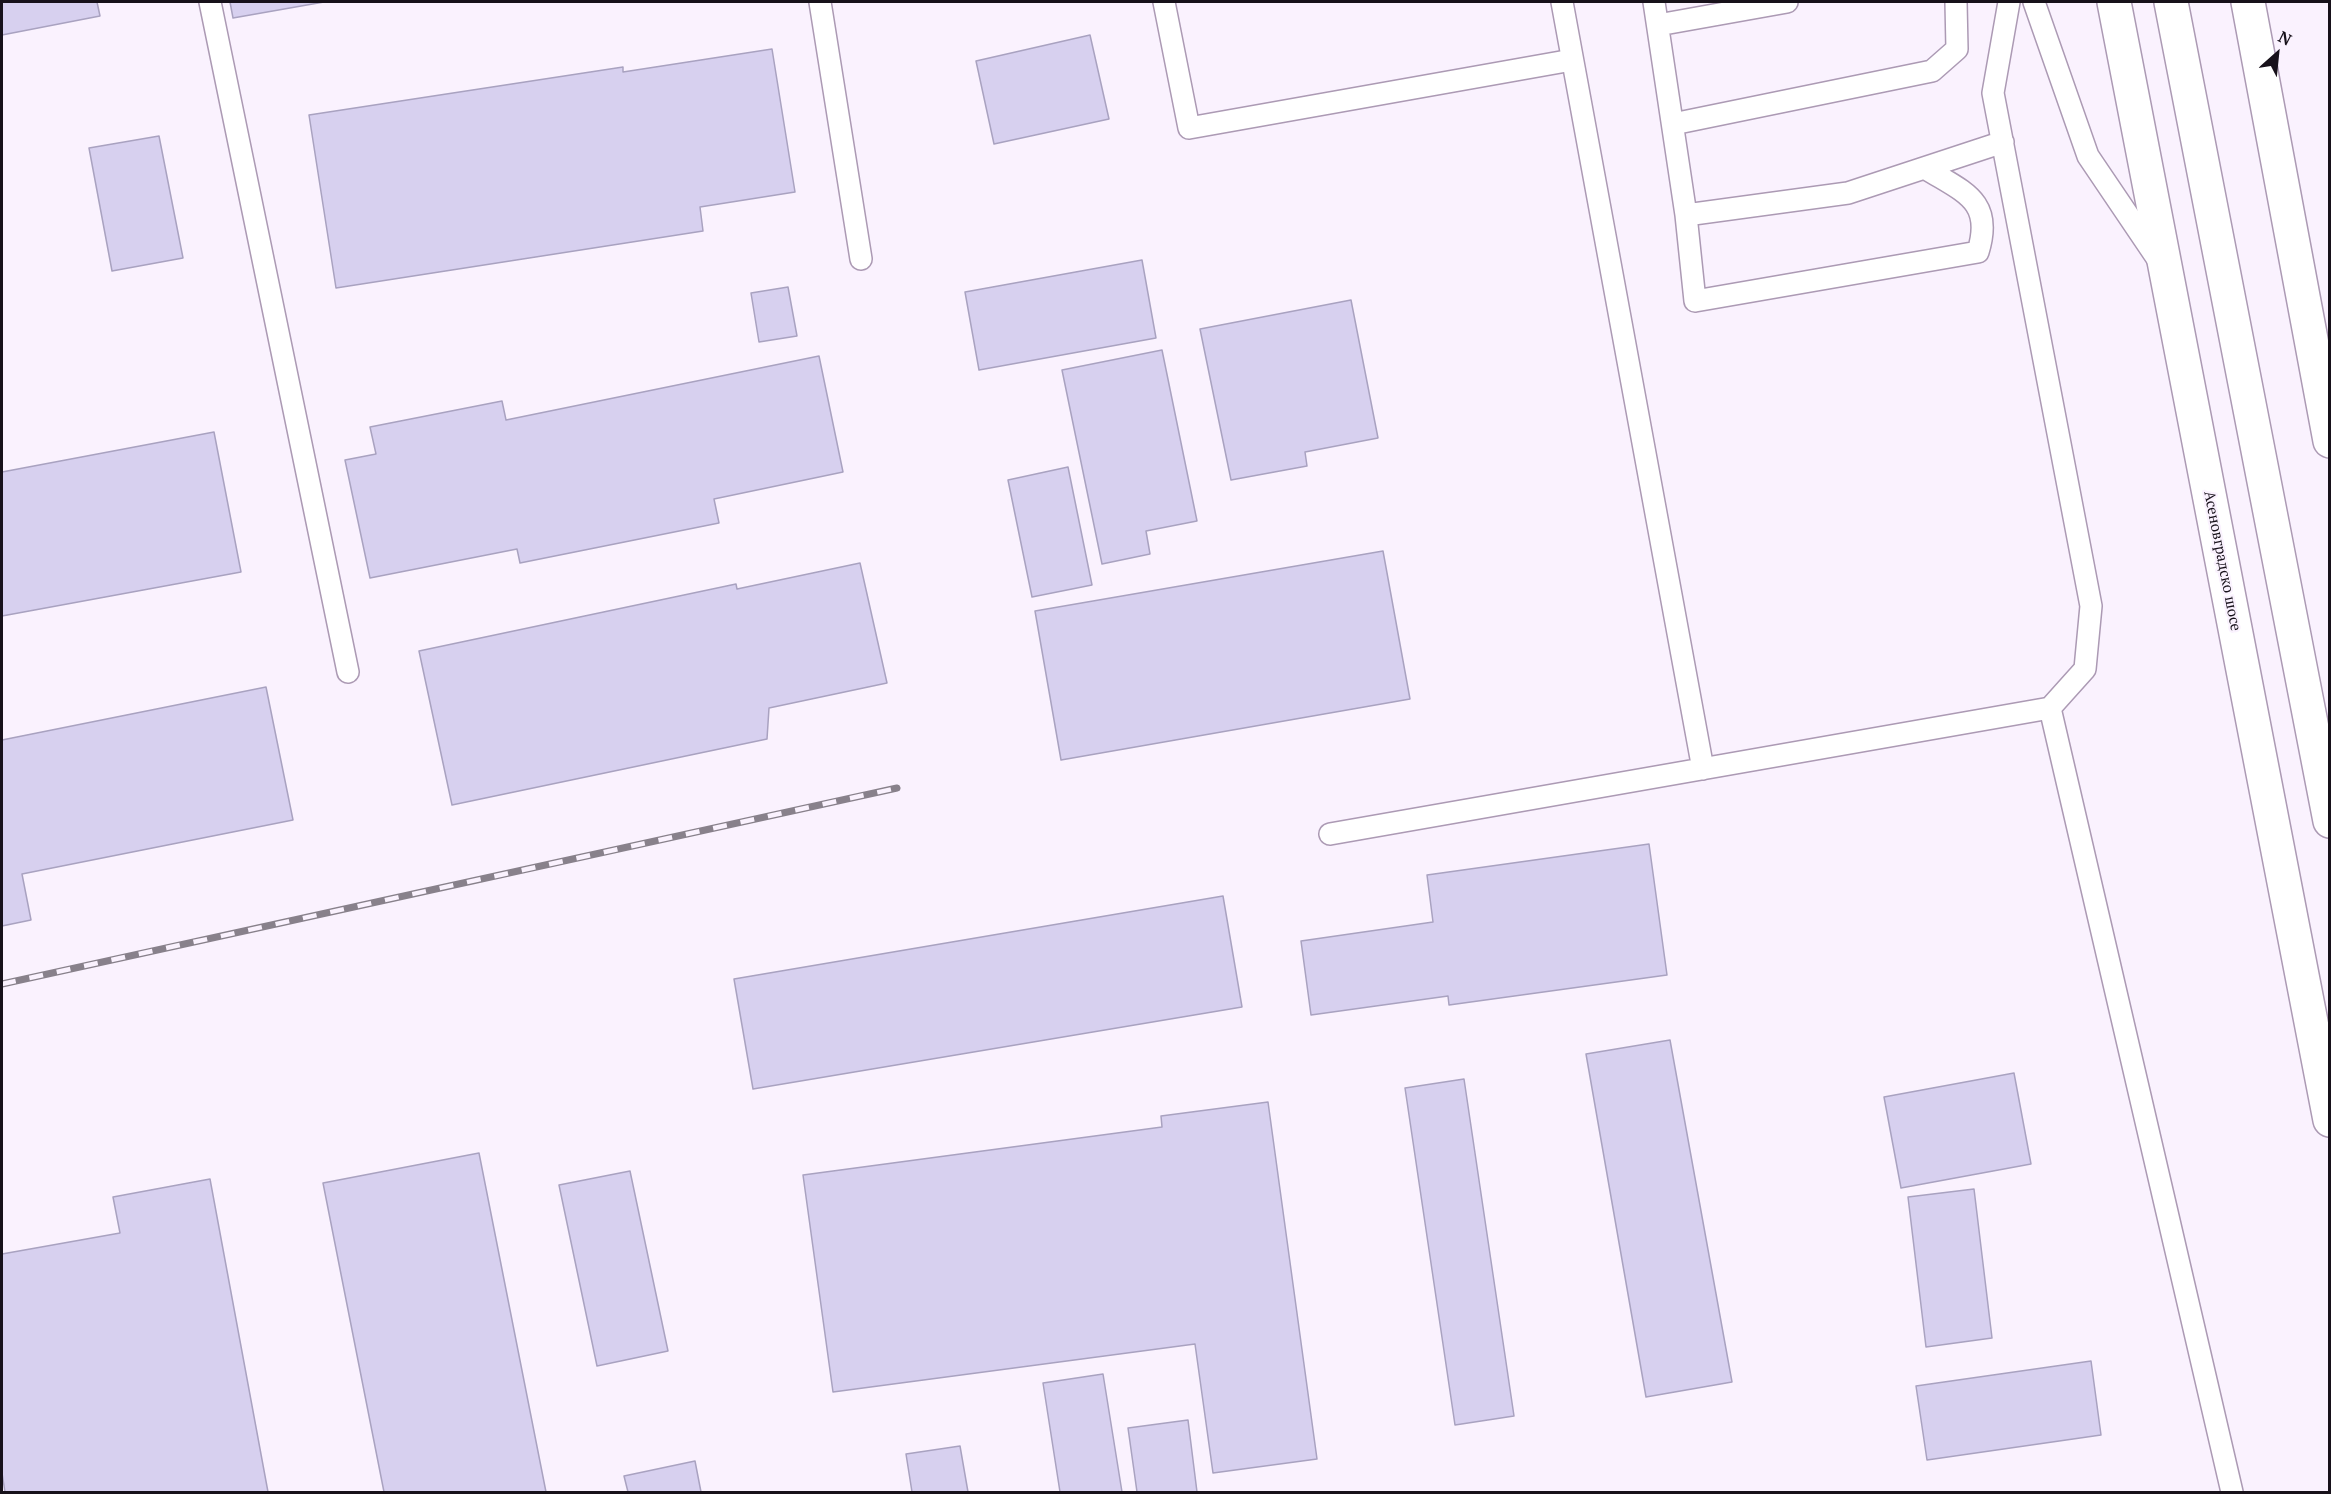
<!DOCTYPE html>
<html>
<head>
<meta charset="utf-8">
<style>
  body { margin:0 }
  #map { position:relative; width:2331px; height:1494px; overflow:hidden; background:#faf2fe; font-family:"PT Serif",serif }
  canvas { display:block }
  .frame { position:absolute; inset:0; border:3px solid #17111a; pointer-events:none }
  .north { position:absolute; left:2247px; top:24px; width:60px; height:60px; -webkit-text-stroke:4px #faf2fe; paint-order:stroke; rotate:27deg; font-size:16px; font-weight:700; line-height:24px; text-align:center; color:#17111a }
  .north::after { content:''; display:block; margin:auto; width:21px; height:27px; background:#17111a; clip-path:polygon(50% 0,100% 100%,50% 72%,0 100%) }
</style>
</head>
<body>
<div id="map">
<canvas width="2331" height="1494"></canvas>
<div class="frame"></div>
<div class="north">N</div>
</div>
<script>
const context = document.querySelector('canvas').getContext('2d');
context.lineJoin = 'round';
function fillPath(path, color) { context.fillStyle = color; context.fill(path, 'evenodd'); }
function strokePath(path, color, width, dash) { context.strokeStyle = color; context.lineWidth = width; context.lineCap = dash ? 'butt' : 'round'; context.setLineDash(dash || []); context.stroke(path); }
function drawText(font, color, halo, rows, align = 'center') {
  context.font = font + ' "PT Serif",serif'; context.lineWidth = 4.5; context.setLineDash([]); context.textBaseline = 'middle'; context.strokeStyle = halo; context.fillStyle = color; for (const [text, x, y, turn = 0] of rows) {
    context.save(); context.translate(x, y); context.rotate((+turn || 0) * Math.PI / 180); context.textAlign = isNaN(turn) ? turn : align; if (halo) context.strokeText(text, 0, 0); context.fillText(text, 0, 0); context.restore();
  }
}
const building = new Path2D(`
  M2,2H97L100,16L2,35Z
  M230,2H324L233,18Z
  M1090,35L1109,119L994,144L976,61Z
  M772,49L795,192L700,207L703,231L336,288L309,115L623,67V72Z
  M159,136L183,258L112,271L89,148Z
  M1142,260L1156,338L979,370L965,292Z
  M788,287L797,336L759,342L751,293Z
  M1351,300L1378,438L1305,452L1307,466L1231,480L1200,329Z
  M1162,350L1197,521L1146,531L1150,554L1102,564L1062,370Z
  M819,356L843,472L714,499L719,523L520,563L517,549L370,578L345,460L376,454L370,427L502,401L506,420Z
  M214,432L241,572L2,616V472Z
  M1068,467L1092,585L1032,597L1008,480Z
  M1383,551L1410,699L1061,760L1035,611Z
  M860,563L887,683L769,708L767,739L452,805L419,651L736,584L737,589Z
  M266,687L293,820L22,874L31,920L2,926V740Z
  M1649,844L1667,975L1449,1005L1448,996L1311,1015L1301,941L1433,922L1427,875Z
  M1223,896L1242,1007L753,1089L734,979Z
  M1670,1040L1732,1382L1646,1397L1586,1054Z
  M2014,1073L2031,1164L1901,1188L1884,1097Z
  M1464,1079L1514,1416L1455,1425L1405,1088Z
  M1268,1102L1317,1459L1213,1473L1195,1344L833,1392L803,1175L1162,1127L1161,1116Z
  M479,1153L546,1492H384L323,1183Z
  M630,1171L668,1351L597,1366L559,1185Z
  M210,1179L268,1492H5L2,1473V1254L120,1233L113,1197Z
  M1974,1189L1992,1338L1926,1347L1908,1197Z
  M2091,1361L2101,1435L1927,1460L1916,1386Z
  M1103,1374L1122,1492H1060L1043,1383Z
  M1188,1420L1197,1492H1137L1128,1428Z
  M960,1446L968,1492H912L906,1454Z
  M695,1461L701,1492H628L624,1476Z`);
fillPath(building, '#d7d0ef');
strokePath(building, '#a9a2c0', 1.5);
const lane = new Path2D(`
  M210,2L348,672
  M820,2L861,259
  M1164,2L1189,128L1572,60
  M1562,2L1703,769
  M1654,2L1686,215L1695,301L1978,252C1994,200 1963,192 1925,168
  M2034,2L2088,156L2159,261
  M1658,25L1787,2
  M1673,124L1932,71L1957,49L1956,2
  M1686,215L1848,193L2003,142
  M2050,708L2232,1492
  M1330,834L2050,708L2085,669L2091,606L1993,93L2009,2`);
const secondary = new Path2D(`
  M2248,2L2330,441`);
const highway = new Path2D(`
  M2114,2L2330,1120
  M2171,2L2330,821`);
strokePath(lane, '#ac9ab4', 24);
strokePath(secondary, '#ac9ab4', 36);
strokePath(highway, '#ac9ab4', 36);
strokePath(lane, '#fff', 21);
strokePath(secondary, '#fff', 33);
strokePath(highway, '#fff', 33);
const rail = new Path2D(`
  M2,984L897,788`);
strokePath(rail, '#88818b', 7);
strokePath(rail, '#faf2fe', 4.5, [14]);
drawText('15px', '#17111a', '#faf2fe', [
  ["Асеновградско шосе",2222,561,79]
]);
</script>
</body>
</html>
